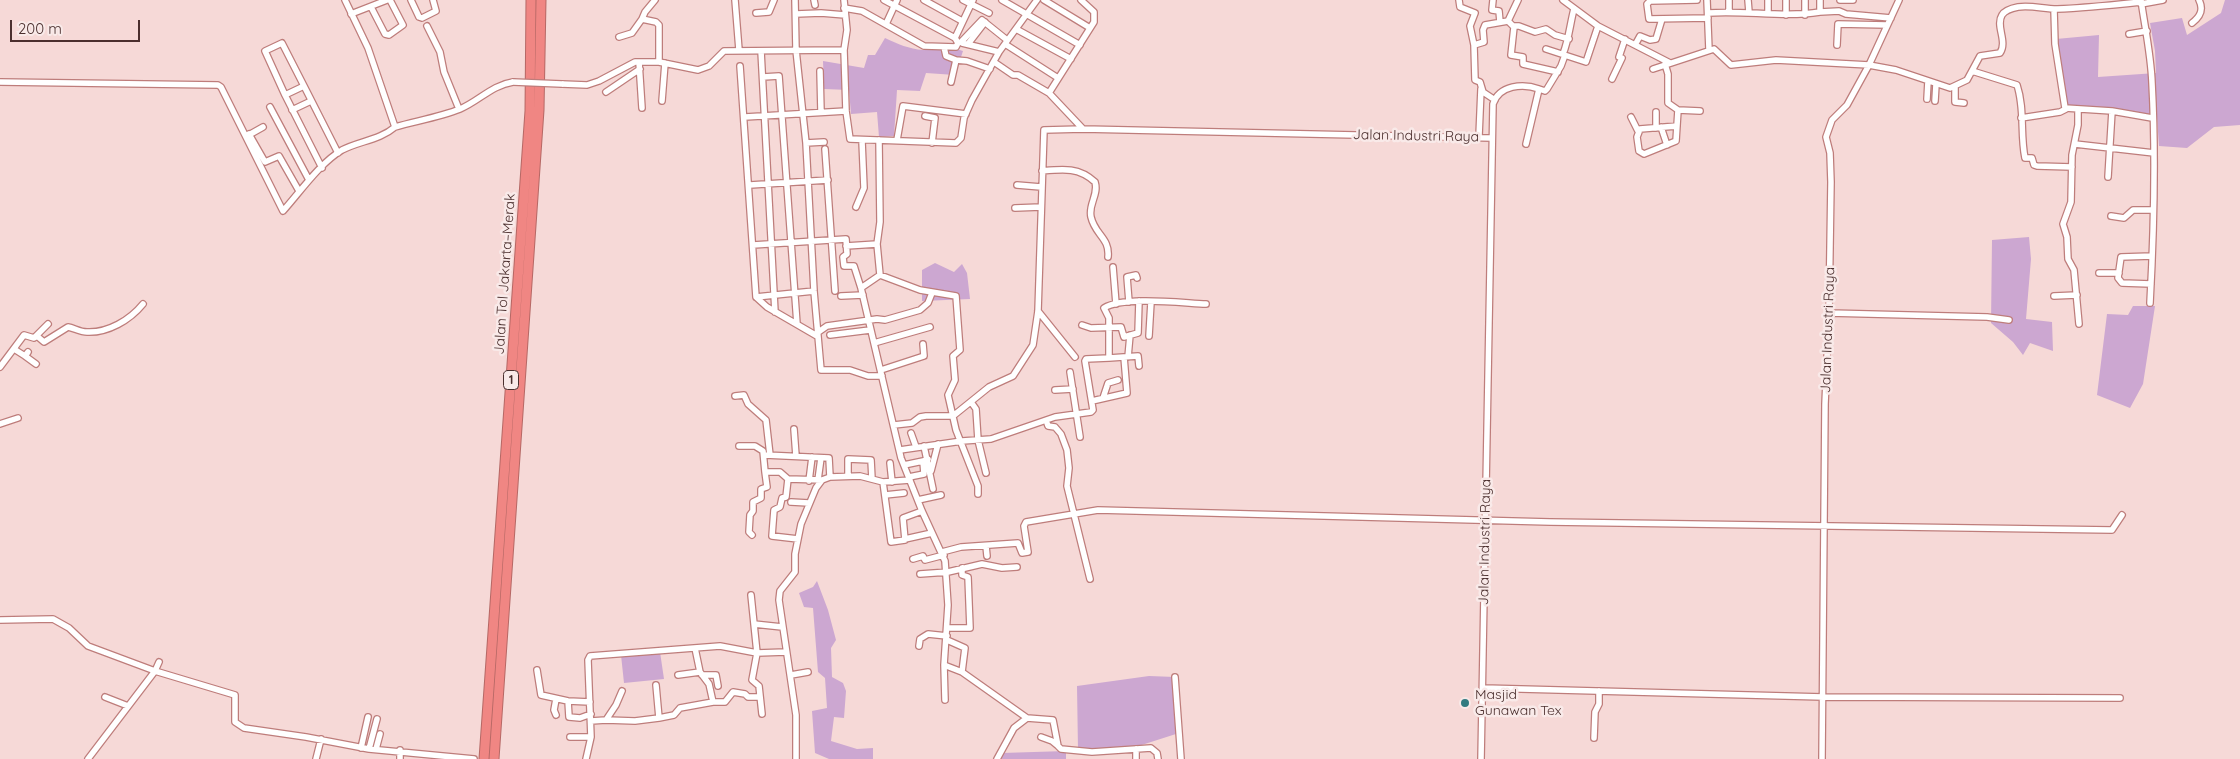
<!DOCTYPE html>
<html>
<head>
<meta charset="utf-8">
<style>
  body { margin:0 }
  #map { position:relative; width:2240px; height:759px; overflow:hidden; background:#f6d9d7; font-family:Quicksand,sans-serif }
  canvas { display:block }
  .scale { position:absolute; left:10px; top:20px; width:130px; height:22px; box-sizing:border-box; border:2px solid #4b2f2e; border-top:0; padding-left:6px; font-size:15px; line-height:18px; white-space:nowrap; color:#4b2f2e; -webkit-text-stroke:4px #f9eae9; paint-order:stroke }
</style>
</head>
<body>
<div id="map">
<canvas width="2240" height="759"></canvas>
<div class="scale">200 m</div>
</div>
<script>
const context = document.querySelector('canvas').getContext('2d');
context.lineJoin = 'round';
function fillPath(path, color) { context.fillStyle = color; context.fill(path, 'evenodd'); }
function strokePath(path, color, width, dash) { context.strokeStyle = color; context.lineWidth = width; context.lineCap = dash ? 'butt' : 'round'; context.setLineDash(dash || []); context.stroke(path); }
function drawText(font, color, halo, rows, align = 'center') {
  context.font = font + ' Quicksand,sans-serif'; context.lineWidth = 5; context.setLineDash([]); context.textBaseline = 'middle'; context.strokeStyle = halo; context.fillStyle = color; for (const [text, x, y, turn = 0] of rows) {
    context.save(); context.translate(x, y); context.rotate((+turn || 0) * Math.PI / 180); context.textAlign = isNaN(turn) ? turn : align; if (halo) context.strokeText(text, 0, 0); context.fillText(text, 0, 0); context.restore();
  }
}
fillPath(new Path2D(`
  M2225,0H2240V125L2214,127L2187,148L2159,146L2157,117L2108,109L2066,108L2056,39L2099,35L2098,77L2156,73L2155,51L2150,23L2182,18L2187,35L2221,13Z
  M885,38C898,44 909,49 923,50C937,50 949,46 963,51L955,75L926,73L920,91L897,90L894,136L879,137L877,112L851,114L849,90L824,89L823,61L864,68L868,55H875Z
  M2029,237L2031,259L2026,319L2052,322L2053,351L2030,343L2023,355L2013,342L1991,323L1992,240Z
  M935,263L954,272L962,264L967,273L970,299L922,301V270Z
  M2133,306H2155L2143,384L2130,408L2097,395L2107,314L2128,315Z
  M817,581L828,610L836,640L831,648L832,677L843,683L846,691L844,718L834,717L831,741L857,749L873,748V759H829L815,753L812,711L827,708L825,678L818,672L813,608L804,607L799,593L813,587Z
  M660,652L664,679L624,683L621,655Z
  M1149,676L1175,677L1179,733L1123,751L1078,750L1077,686Z
  M1066,751V759H1000L1002,753Z`), '#cca7d1');
const minor = new Path2D(`
  M345,0L368,48L395,127
  M411,0L419,17L422,18L436,11L433,0
  M735,0L739,50
  M795,0L796,50L806,143L814,291L821,370H850L868,376H882
  M814,0L815,5
  M844,0L847,30L844,50
  M884,0L955,38L973,0
  M924,0L962,21
  M963,0L989,13
  M1002,0L1080,45
  M1044,0L1090,28
  M1459,0L1460,7L1475,13L1470,26L1474,45L1475,80L1480,82L1483,92L1495,100
  M1493,0L1492,10L1499,11L1500,22
  M1563,0L1598,26L1670,63
  M1697,0L1650,1L1647,4L1649,19L1708,18
  M1707,0L1709,50
  M1729,0V12
  M1748,0L1749,12
  M1768,0V14
  M1786,0V15
  M1805,0V15
  M1840,0H1853
  M2141,0C2145,28 2151,55 2152,83C2156,156 2154,230 2150,303
  M2141,4L2163,0
  M371,7L385,34L389,35L403,25L390,0
  M844,8L862,11L924,46L956,47L958,43L955,38
  M2054,9L2055,44L2065,108L2112,111L2152,118
  M1820,12L1839,11L1846,14L1891,18
  M756,13L769,12L774,0
  M1708,13C1745,10 1782,18 1820,12V0
  M351,14L387,0
  M796,14L821,13L845,15
  M642,19L645,12L655,0
  M1508,21L1518,0
  M2192,23C2200,17 2204,10 2199,0
  M886,24L897,0
  M427,26L440,52L444,72L459,109
  M1514,27L1511,55L1523,57V64L1558,72
  M1016,29L1071,59
  M2129,34L2147,31
  M619,37L632,33L642,19L656,22L659,25V62
  M968,44L985,22
  M1005,44L1058,78
  M1474,45L1484,42L1483,30L1485,25L1508,21L1513,26H1519L1535,32L1546,29L1555,35L1569,39
  M1635,45L1640,36L1650,40L1656,39L1662,19
  M1837,45L1838,24L1887,25
  M944,47L946,56L956,60
  M1546,49L1586,62L1598,26
  M761,51L775,312
  M999,52L962,43V41L982,20L1007,40
  M1563,54C1569,39 1570,24 1574,9
  M639,62L642,108
  M994,62L1013,75H1018L1049,93L1083,129
  M1665,64L1668,74V103L1678,110L1700,111
  M740,66L756,297L767,307L817,336
  M1653,69L1714,49L1731,65L1776,60L1869,65L1896,70L1950,88L1967,80L1980,56L2000,53C2008,41 1995,26 2002,15C2005,10 2013,8 2018,7C2031,5 2044,9 2057,9C2085,8 2113,5 2141,2
  M820,71L821,112
  M1972,71L2017,85C2025,109 2020,134 2025,158H2032L2034,165L2037,166L2072,167
  M763,77L779,76L797,324
  M1612,79L1622,58L1619,57L1625,39
  M0,82L218,85L221,87L283,211C300,192 320,163 342,150C359,141 380,140 395,127C416,121 440,117 460,109C479,101 492,85 513,82
  M951,82L956,60L967,61L990,69
  M562,84L587,85L599,81L635,62H659L698,70L709,66L724,51L844,50L846,111L850,139L956,143L961,138L964,118L972,100L999,52L1037,0
  M304,86L282,43L265,51L285,95L304,86L338,153
  M1955,86V102L1964,103
  M1539,89L1545,91L1547,89L1561,66L1565,55
  M606,92L640,69
  M1049,93L1094,22V12L1081,0
  M285,95L322,168
  M1927,99L1928,81
  M662,101L665,63
  M1935,101L1936,84
  M270,107L309,180
  M2078,109V125L2072,155L2071,202L2063,224L2067,237L2068,259L2074,270L2079,324
  M292,110L311,101
  M925,116L935,118L932,143
  M745,117L846,111
  M1631,117L1638,131
  M2021,118L2060,112L2066,109
  M1677,126L1640,129L1637,137L1639,151L1644,154L1676,141L1678,110
  M1661,127L1667,145
  M1656,128V112
  M249,134L265,162L279,156L299,191
  M247,136L263,127
  M1479,136L1481,89
  M879,140L880,222L877,244L880,275L861,288L901,458L922,511L945,561L948,605L944,665L962,672L1027,718L1053,720L1058,746L1061,749L1092,752L1151,748L1157,753L1158,759
  M897,140L903,106L966,114
  M806,143L824,142
  M2075,144L2154,153
  M825,149L835,291
  M1042,171C1063,169 1079,167 1095,182C1099,195 1088,204 1091,217C1095,235 1110,238 1108,257
  M2108,177L2112,111
  M750,185L828,180
  M1017,185L1041,187
  M856,207L864,188L862,141
  M1015,208L1041,207
  M2111,216L2124,218L2133,210H2152
  M753,245L846,239L847,254L843,257L844,266H854L861,288
  M846,246L877,244
  M1113,267L1116,304
  M2099,273H2119
  M880,275L920,290L956,296L960,350L953,356L955,380L948,395L956,430L978,486V494
  M2151,284L2122,283L2118,278L2121,257L2152,256
  M841,296L863,295
  M2054,296L2077,295
  M756,297L814,291
  M1129,302L1127,277L1136,275L1137,278
  M1038,311L1075,357
  M1829,313L1987,317L2009,320
  M1082,325L1091,328L1121,327L1124,337L1138,333L1139,301
  M817,333L827,326L877,319L885,320L920,310L928,303L932,293
  M830,335L870,330
  M37,336L44,342L68,327C74,328 80,332 87,332C108,333 130,320 143,304
  M1149,336L1151,302
  M874,343L930,327
  M14,349L25,356L28,352
  M25,356L36,364
  M1128,357L1130,335
  M1109,358L1138,356L1139,366
  M0,367L24,335L34,338L48,324
  M881,370L924,356L923,344
  M1070,372L1080,437
  M1055,390L1073,389
  M735,396L744,395L748,404L766,420L770,455
  M1103,398L1108,383L1118,380
  M1092,401L1127,393L1124,357
  M971,402L976,409L978,440L986,473
  M953,416L989,387L1013,376L1033,345L1038,311L1044,130L1083,129L1492,138
  M1046,420L1048,426L1055,427L1061,434L1067,450L1069,468L1067,486L1090,579
  M0,424L18,418
  M894,425L912,423L920,417L926,416H953
  M794,429L796,456
  M911,433L916,447
  M739,446H755L763,451L765,472H780L788,479L822,480
  M924,446L933,489
  M900,450L962,441L991,439L1055,417L1091,412L1093,410L1085,361L1086,359L1109,358V318L1104,308C1124,296 1181,303 1206,304
  M765,455L829,458L830,477
  M890,463L892,482
  M904,465L923,461
  M931,471L938,444
  M848,476V459L871,460L872,479
  M909,477L924,474L923,461L928,459
  M788,479L786,497L782,498L780,507L774,510L772,536L798,539
  M818,480L821,458
  M809,481L812,457
  M883,482L891,542L905,540L903,518L922,511
  M885,495L904,493
  M918,500L941,495
  M791,502L809,503
  M752,535L749,532L750,515L753,511V502L761,498V489L767,487L765,472
  M905,539L932,533
  M986,546L987,556
  M942,552L961,547L1018,543L1022,553L1028,552L1024,526L1026,522L1098,510L1550,522L2112,530L2122,515
  M913,559L923,556L925,560L944,555
  M920,574L948,572L982,564L1002,568L1017,567
  M751,595L757,653L752,680L759,686L762,714
  M0,620L53,619L69,628L88,646L155,671L159,662
  M754,624L782,627
  M947,628H970L968,577L962,575V568
  M947,640L965,648L962,672
  M919,646L920,639L928,634L947,636
  M944,665L945,700
  M537,670L541,695L568,701L590,702
  M678,675L700,672
  M702,675H716L718,686
  M791,675L808,672
  M1175,677L1181,759
  M1483,688L1823,697L2120,698
  M105,697L128,706
  M568,701L569,717L580,718L591,714
  M713,702H725L733,692L745,694L748,697H760
  M556,715L554,710L556,699
  M659,718L674,715L680,708L713,702L709,684L700,672L695,648
  M606,720L635,721L659,718L656,685
  M591,721L606,720L616,705L622,691
  M570,737H591
  M1041,737L1052,741L1058,746
  M1594,738L1595,712L1599,704V691
  M361,748L368,717
  M369,749L377,719
  M376,749L380,734
  M1136,749V759
  M88,759L155,671L235,695V722L244,728L306,737L369,749L474,759
  M316,759L321,739
  M400,759V750
  M586,759L591,737L588,660L590,656L720,646L757,653L786,652
  M796,759V715L779,600L780,591L795,572V554L801,524L816,488L822,480L830,477L860,476L883,482L910,480
  M997,759L1014,728L1027,718
  M1481,759L1493,104C1499,85 1523,83 1539,89L1526,144
  M1822,759L1825,404L1829,313L1831,182L1830,153L1826,137L1832,120L1847,105L1869,65L1899,0`);
const highway = new Path2D(`
  M484,759L530,111L531,0
  M494,759L539,110L541,0`);
strokePath(minor, '#be7d7b', 8);
strokePath(highway, '#b66865', 11);
strokePath(minor, '#fff', 5.5);
strokePath(highway, '#f08683', 9);
const minorBridge = new Path2D(`
  M513,82L562,84`);
strokePath(minorBridge, '#be7d7b', 8, []);
strokePath(minorBridge, '#fff', 5.5);
for (const [x, y, r, color] of [
  [1465,703,5,"#327b80"]
]) { const dot = new Path2D(); dot.arc(x, y, r, 0, 2 * Math.PI); context.fillStyle = color; context.fill(dot); strokePath(dot, '#f9eae9', 2); }
for (const [x, y, w] of [
  [511,380,15]
]) { const box = new Path2D(); box.roundRect(x - w / 2, y - 9.5, w, 19, 4); context.fillStyle = '#f9eae9'; context.fill(box); strokePath(box, '#4b2f2e', 1); }
drawText('bold 12px', '#4b2f2e', null, [
  ["1",511,380]
]);
drawText('14px', '#4b2f2e', '#f9eae9', [
  ["Jalan Industri Raya",1416,136,1],
  ["Jalan Tol Jakarta–Merak",505,274,-86],
  ["Jalan Industri Raya",1828,330,-88],
  ["Jalan Industri Raya",1485,542,-89]
]);
drawText('14px', '#4b2f2e', '#f9eae9', [
  ["Masjid",1475,695],
  ["Gunawan Tex",1475,711]
], 'left');
</script>
</body>
</html>
